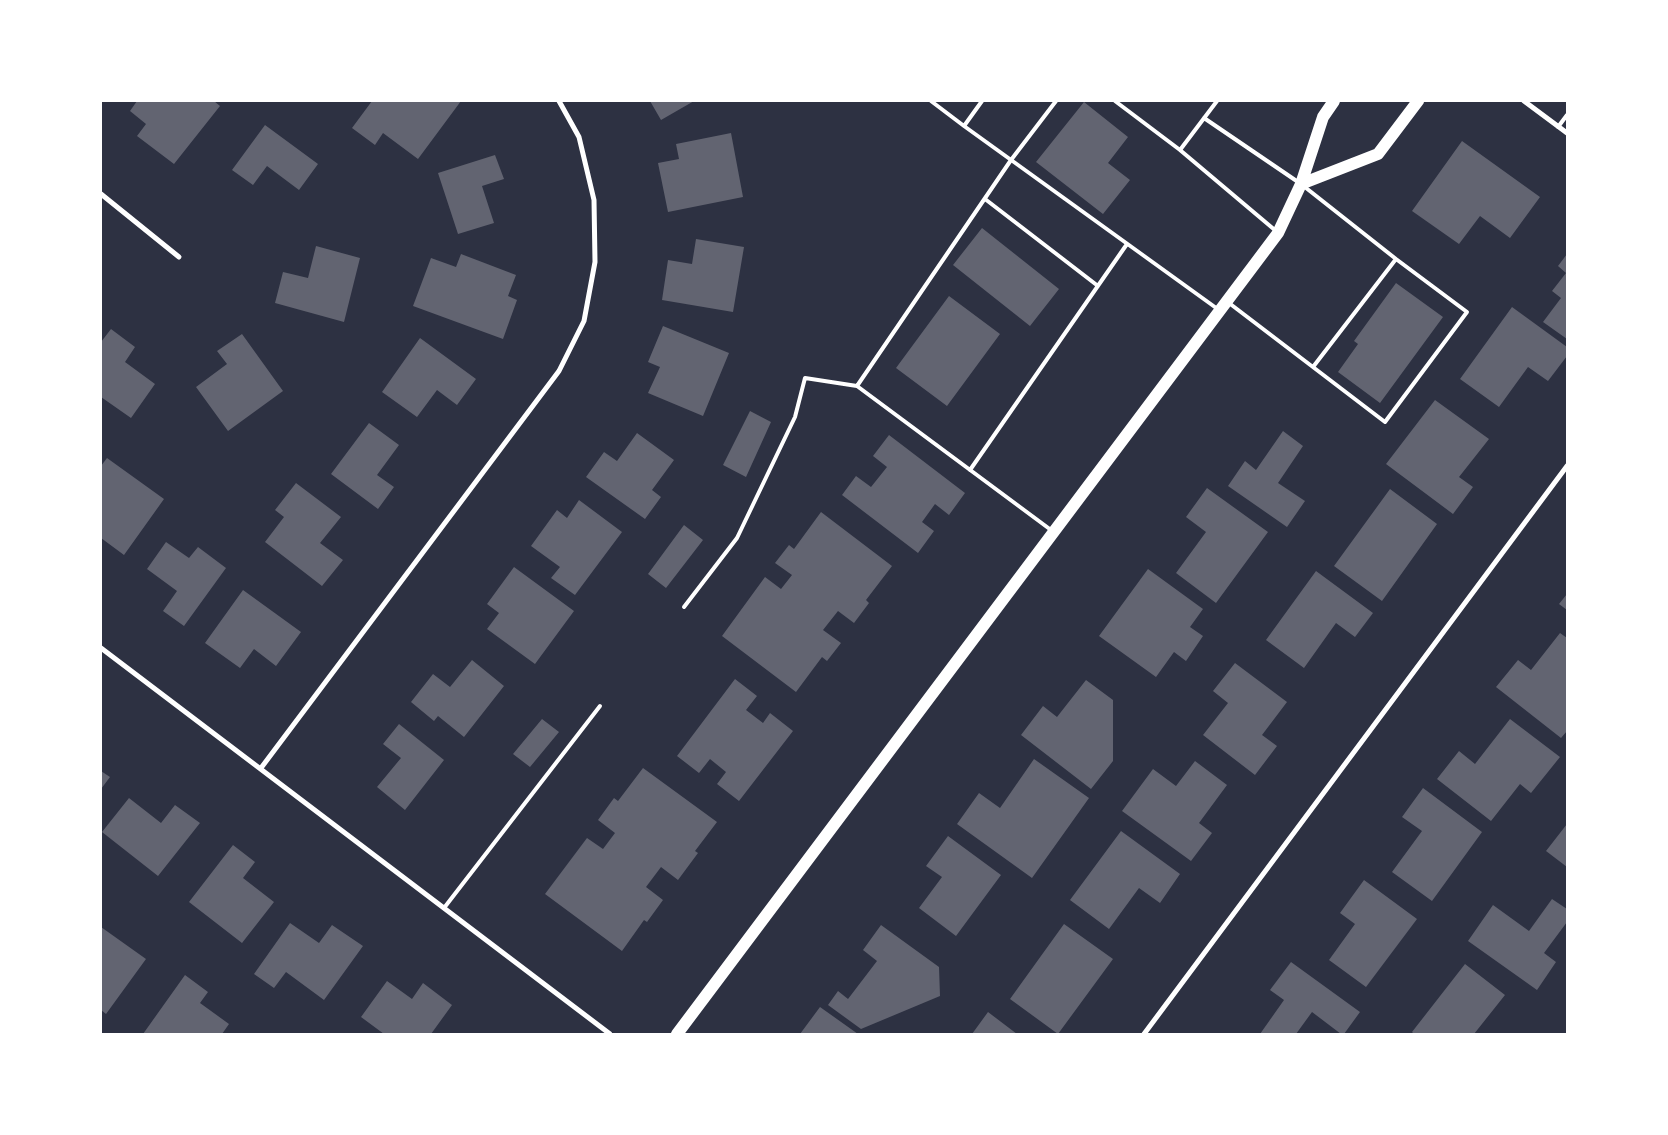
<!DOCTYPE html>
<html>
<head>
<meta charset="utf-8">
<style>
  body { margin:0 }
  #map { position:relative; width:1668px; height:1135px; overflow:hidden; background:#2d3142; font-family:"Exo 2",sans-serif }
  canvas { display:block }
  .frame { position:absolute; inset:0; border:102px solid #fff; pointer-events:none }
</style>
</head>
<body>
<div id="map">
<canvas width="1668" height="1135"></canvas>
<div class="frame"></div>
</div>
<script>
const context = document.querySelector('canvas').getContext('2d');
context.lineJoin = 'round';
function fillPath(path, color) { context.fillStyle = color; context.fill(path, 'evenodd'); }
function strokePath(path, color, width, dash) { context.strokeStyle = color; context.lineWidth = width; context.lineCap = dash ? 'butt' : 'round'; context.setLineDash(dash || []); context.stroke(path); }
fillPath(new Path2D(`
  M137,101H214L220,106L174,164L137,136L146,124L130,111Z
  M372,101H461L418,159L383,133L375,145L352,128Z
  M650,101H694L661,120Z
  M1084,102L1128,137L1108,163L1130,180L1103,214L1036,162Z
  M265,125L318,164L299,190L267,166L253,185L232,170Z
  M731,133L743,197L668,212L658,163L679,159L676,144Z
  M1462,141L1540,197L1510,238L1480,216L1459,244L1412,211Z
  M495,155L504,179L482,186L494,223L458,234L438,173Z
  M982,228L1059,289L1030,326L953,265Z
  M696,239L744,247L733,312L662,300L668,260L692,264Z
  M316,246L360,258L344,322L275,303L283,272L308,278Z
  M461,254L516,275L508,296L517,300L503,339L413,306L431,258L456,267Z
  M1567,254V339L1543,322L1561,298L1552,291L1566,273L1558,266Z
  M1396,283L1443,317L1380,403L1338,372L1358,344L1354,341Z
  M949,296L1000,334L947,406L896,368Z
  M1512,307L1567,347V356L1548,381L1528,367L1499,407L1460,379Z
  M663,326L729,353L703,416L648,393L660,367L648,362Z
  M111,329L135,347L125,362L155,384L131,418L101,397V342Z
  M242,334L283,391L228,431L196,387L227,364L217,351Z
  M420,338L476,379L457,405L437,390L417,417L382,392Z
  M1435,400L1489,439L1459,477L1473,487L1453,514L1386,464Z
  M750,411L771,422L746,477L723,465Z
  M369,423L399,445L377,475L394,487L378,509L331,474Z
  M1283,431L1303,446L1278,483L1305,501L1287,527L1228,486L1245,461L1256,470Z
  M637,433L674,460L652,490L661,497L645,519L586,477L604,452L617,461Z
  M889,435L965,493L949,515L935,504L922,522L934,531L918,553L842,495L856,476L871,487L887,467L873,456Z
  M107,458L164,499L124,555L101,538V466Z
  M296,483L341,517L320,543L343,560L322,586L265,542L284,517L275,510Z
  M1207,488L1268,532L1216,603L1176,573L1206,532L1186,517Z
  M1390,489L1437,524L1382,601L1334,566Z
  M579,500L622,532L575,595L551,578L560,567L531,546L557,510L567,518Z
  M821,512L892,566L866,600L869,603L854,623L838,611L823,630L841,643L827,661L822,657L796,692L722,636L765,577L781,589L792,575L775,563L789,545L794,549Z
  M684,525L703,540L666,588L648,574Z
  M166,542L189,558L198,547L226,568L184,626L163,611L177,591L147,569Z
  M514,567L574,611L535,664L487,629L499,613L487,604Z
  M1148,569L1203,609L1190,627L1203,636L1186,661L1174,652L1156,677L1099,636Z
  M1316,571L1373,613L1355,637L1336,623L1304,668L1266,640Z
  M243,590L301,632L276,666L254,649L240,668L205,643Z
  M1567,594V610L1559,604Z
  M1560,633L1567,638V731L1561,738L1496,687L1518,660L1531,670Z
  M472,660L504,686L464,737L438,716L434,721L411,702L433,674L450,687Z
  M1235,663L1287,702L1262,735L1277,746L1255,775L1203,735L1228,703L1213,691Z
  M735,679L757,696L746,710L763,723L770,713L793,731L739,801L717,784L726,772L710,759L699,773L677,756Z
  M1086,680L1113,700V761L1091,789L1021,735L1043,706L1057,717Z
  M542,719L559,732L530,767L513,754Z
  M1510,719L1560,757L1531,793L1520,784L1491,821L1437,779L1459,751L1475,764Z
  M399,724L444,760L405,810L377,787L401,758L383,744Z
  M1034,759L1089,798L1032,878L957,824L979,793L1000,808Z
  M1195,761L1227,785L1199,823L1212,833L1191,861L1122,811L1153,769L1176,786Z
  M643,768L717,822L695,851L698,853L678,880L661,867L646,887L663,900L647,922L644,920L622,951L545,894L587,838L603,849L615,833L598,820L614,798L618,801Z
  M101,771L110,777L101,789Z
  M1423,788L1482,832L1432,901L1392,872L1422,831L1402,817Z
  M129,798L161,823L175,805L200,823L158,876L102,832Z
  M1567,824V867L1546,851Z
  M1121,831L1180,874L1160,903L1139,888L1109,929L1070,900Z
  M948,836L1001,875L956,936L919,908L942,877L926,866Z
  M233,845L255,862L243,878L274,902L242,943L189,902Z
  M1364,880L1417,919L1366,987L1329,960L1355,924L1340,913Z
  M1552,899L1567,909V922L1544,953L1556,962L1537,990L1468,941L1493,905L1529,931Z
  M290,923L319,943L332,925L363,946L324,1000L286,972L274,988L254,974Z
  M1064,924L1113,959L1058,1034L1010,999Z
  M881,925L939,967L940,996L861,1029L828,1005L838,991L848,999L877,961L863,950Z
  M101,927L146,959L106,1014L101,1010Z
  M1291,962L1360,1012L1344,1034H1341L1312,1012L1296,1034H1260L1284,1000L1270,990Z
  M1465,964L1505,995L1474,1034H1414L1412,1032Z
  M185,975L208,992L200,1003L229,1024L222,1034H143Z
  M387,981L412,999L423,983L452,1005L431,1034H384L361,1017Z
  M820,1007L858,1034H800Z
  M988,1012L1017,1034H972Z`), '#626471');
strokePath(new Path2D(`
  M931,101L964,126
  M982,101L964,126L1219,310
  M1115,101L1180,150L1276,231
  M1204,118L1301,184L1396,259L1467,312L1385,422L1229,303
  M1558,127L1567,115
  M1180,150L1217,101
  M985,199L1098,286
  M1313,367L1396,259
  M970,470L1127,244
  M1051,530L857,386L1011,160L1056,101
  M684,607L737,538L795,417L805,378L857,386
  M444,908L600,706`), '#fff', 4);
strokePath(new Path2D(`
  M1524,101L1567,133
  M101,194L179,257
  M101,648L610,1034
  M261,768L559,371L584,321L595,262L594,200L579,137L559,101
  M1144,1034L1567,466`), '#fff', 5);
strokePath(new Path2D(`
  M1301,184L1378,154L1418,101
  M677,1034L1278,233L1301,184L1323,117L1334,101`), '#fff', 12);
</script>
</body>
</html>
